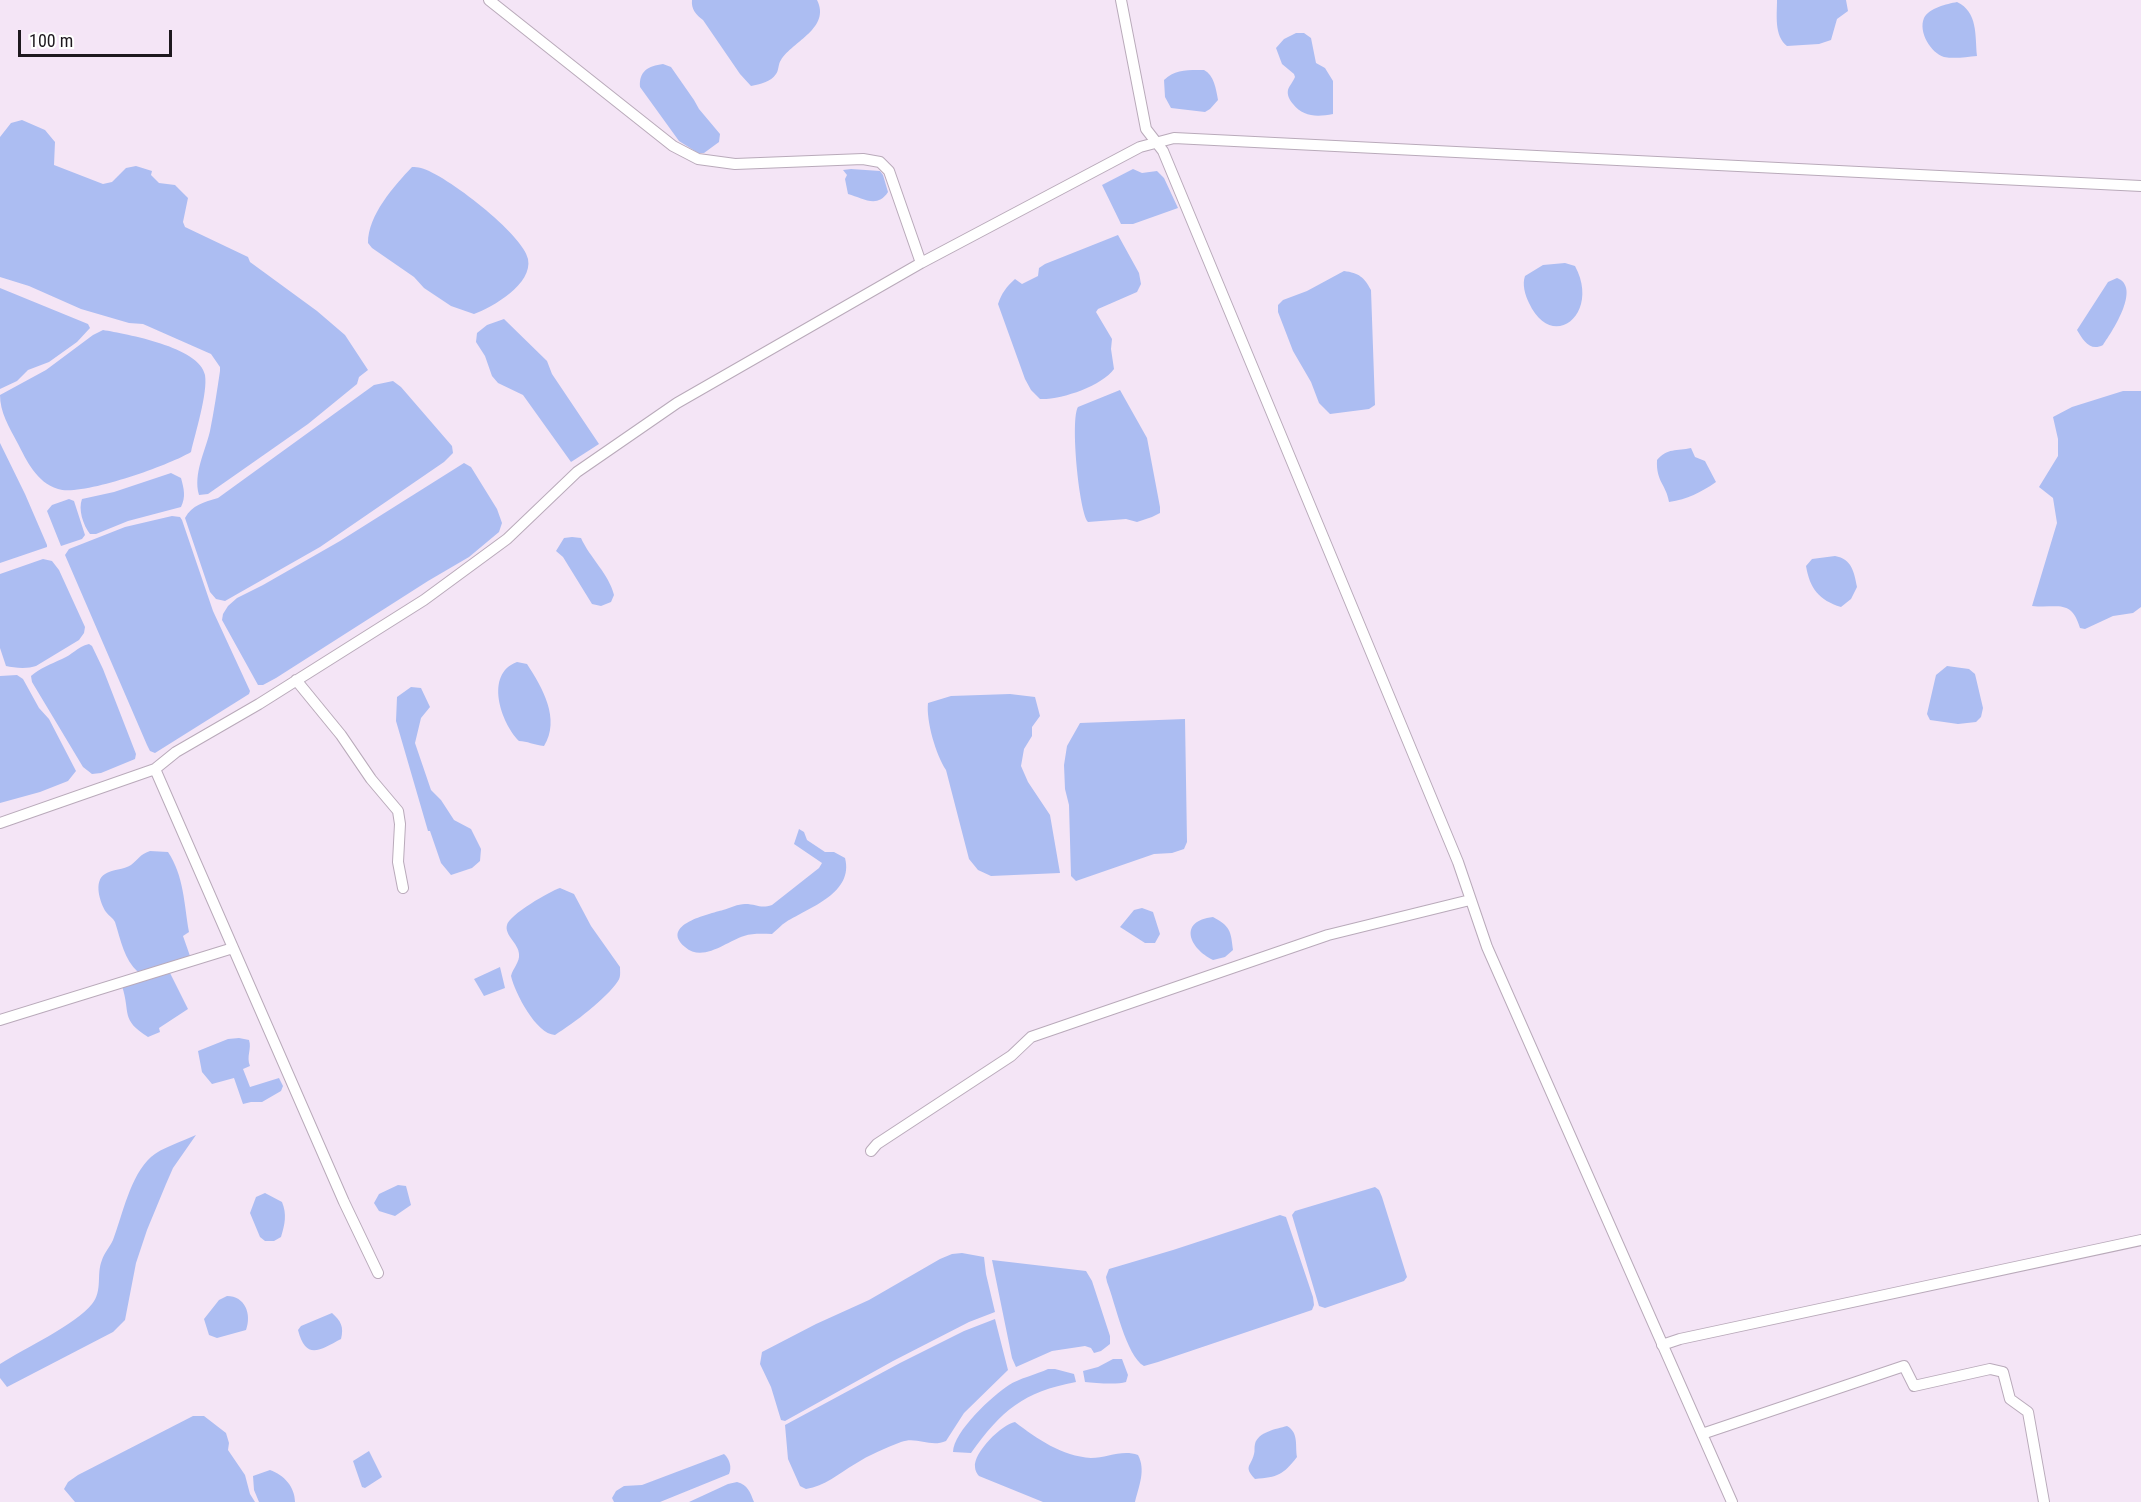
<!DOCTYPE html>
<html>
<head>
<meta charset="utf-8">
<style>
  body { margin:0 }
  #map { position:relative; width:2141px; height:1502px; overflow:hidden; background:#f4e5f6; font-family:"Roboto Condensed",sans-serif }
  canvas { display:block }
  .scale { position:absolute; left:18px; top:30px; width:154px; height:27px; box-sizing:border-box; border:3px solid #1d181e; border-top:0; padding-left:8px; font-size:18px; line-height:21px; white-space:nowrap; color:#1d181e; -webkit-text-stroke:4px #fff; paint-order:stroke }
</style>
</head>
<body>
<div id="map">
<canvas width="2141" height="1502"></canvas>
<div class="scale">100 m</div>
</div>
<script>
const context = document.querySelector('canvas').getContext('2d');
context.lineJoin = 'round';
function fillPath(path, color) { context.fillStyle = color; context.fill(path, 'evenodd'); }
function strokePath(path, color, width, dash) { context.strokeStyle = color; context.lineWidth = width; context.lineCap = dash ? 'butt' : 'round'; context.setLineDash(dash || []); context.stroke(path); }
fillPath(new Path2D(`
  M692,0H817C831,28 793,41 781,60C778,64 779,70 776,74C771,82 760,84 751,86L740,74L703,20C696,15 691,9 692,0Z
  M1777,0H1846L1848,11L1837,19L1831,40L1819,44L1787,46C1774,36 1777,15 1777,0Z
  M1957,2C1978,12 1975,35 1977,56C1966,57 1955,59 1944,57C1931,53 1918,32 1924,18C1929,8 1947,4 1957,2Z
  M1296,33H1304L1311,38L1316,63L1325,68L1333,81V114C1317,117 1303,117 1293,104C1289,99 1287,95 1288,90C1289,86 1293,82 1295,77L1294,74L1282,64L1276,48L1284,39Z
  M663,64L671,67L694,100L699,109L720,134L719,142L704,153H698L679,141L640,87C639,71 648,66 663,64Z
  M1204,70C1214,75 1216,89 1218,100L1210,109L1205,112L1171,108L1165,97L1164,80C1175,69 1189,70 1204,70Z
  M22,120L45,130L55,142L54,165L103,184L112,182L126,168L136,166L152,171L151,175L159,183L175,185L188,198L183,222L185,227L248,257L250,262L317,311L345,335L368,370L359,377L357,384L308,424L208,494L199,495C193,474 205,452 210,431C214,411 217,391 220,371V367L211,354L143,324L129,323L81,309L29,286L0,277V137L11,123Z
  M412,167C415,167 418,167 421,168C445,174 524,235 528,259C533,284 493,307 474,314L451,306L424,288L414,277L372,248L368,243C368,215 394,186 412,167Z
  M851,169L880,171L883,175L888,192C877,209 863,198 848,194L845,179L847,175L843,170Z
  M1133,169L1142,173L1157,171L1164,178L1178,208L1133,224H1121L1102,185Z
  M1118,235L1139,273L1141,284L1137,292L1098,309L1096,312L1112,339L1111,349L1114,369C1102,386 1061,400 1040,399L1031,390L1025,379L998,304C1002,293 1006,287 1015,279L1022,284L1038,276L1039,268L1045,264Z
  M1565,263L1575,266C1601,314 1552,353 1529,303C1525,295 1522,284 1525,276L1543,265Z
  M1344,271C1359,273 1364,277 1371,290L1375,405L1369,409L1330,414L1319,403L1311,382L1293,351L1278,312V305L1283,300L1307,291Z
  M2117,278C2141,287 2114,329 2103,345C2090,352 2083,340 2077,330L2108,282Z
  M0,288L88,324L90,328L77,342L49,362L28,370L17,381L0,389Z
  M504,319L547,361L552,374L599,444L571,462L523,395L498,383L492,376L485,356L476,342L477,333L487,325Z
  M103,330C126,334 200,347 205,375C208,393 195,434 191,452C170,465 81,497 58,489C36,482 27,461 17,442C9,427 0,412 0,395L46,370L93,335Z
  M393,381L401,387L452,446L453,453L444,462L320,547L225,601L216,599L210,592L185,518C192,505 204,502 218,498L374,385Z
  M1120,390L1147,438L1160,507V513L1152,517L1137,522L1126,519L1088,522C1079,512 1070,419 1078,407Z
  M2123,391H2141V607L2133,613L2113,616L2085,629L2080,628C2071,598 2057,609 2032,606L2057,523L2053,498L2039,487L2058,456V439L2053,417L2072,407Z
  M0,443L25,494L47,545V547L0,563Z
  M1691,448L1695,457L1705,461L1716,482C1700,493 1688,499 1669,502C1666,484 1656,482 1657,460C1667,448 1677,451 1691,448Z
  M464,463L471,467L497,509L502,523L499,532L469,557L428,581L276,678L263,685H258L222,620L223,614L228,606L237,598L263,585L340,541Z
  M171,473L181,478C184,489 186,497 181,507L128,521L96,534H90C83,525 78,509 82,499L114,492Z
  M69,499L74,501L85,535L82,539L61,546L47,511L52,505Z
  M172,516L180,517L182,520L213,611L250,691L249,694L155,753L150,751L147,745L65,555L69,549L125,527Z
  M572,537L581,538C590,558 609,574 614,595L611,602L601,606L592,604L563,557L556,551L564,538Z
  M1835,556C1852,559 1854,572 1857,587L1851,599L1841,607C1819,600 1810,589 1806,566L1812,559Z
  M43,559L52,561L59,570L85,627L84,633L79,640L36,666C28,669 14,668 6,666L0,648V574Z
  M89,644L92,646L103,669L136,754L135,759L101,773L92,774L83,767L32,682L31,676C40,668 51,664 62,659C72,655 77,647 89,644Z
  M517,662L527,664C542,687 561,719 544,746C534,745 527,741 519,741C501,723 484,674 517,662Z
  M1947,666L1969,669L1975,674L1983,708L1981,717L1976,722L1958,724L1930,720L1927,714L1936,675Z
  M17,675L23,679L39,708L49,719L76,771L68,781L40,792L0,803V676Z
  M411,687L421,688L430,707L421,718L415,743L416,746L431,790L441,800L454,820L471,829L481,849L480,861L472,868L451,875L441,863L430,831H428L396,721L397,697Z
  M1010,694L1035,697L1040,716L1032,727V736L1024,749L1021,766L1028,782L1050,815L1060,873L991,876L978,870L969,859L946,770C936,755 926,721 928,703L951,696Z
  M1185,719L1187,842L1184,849L1172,853L1154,854L1076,881L1071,876L1069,805L1065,789L1064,765L1067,746L1080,723Z
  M799,829L804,832L807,840L825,852H834L845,858C854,893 810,907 786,922C781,925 777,930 772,934C763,934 753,933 744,936C727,941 703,963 685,947C659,925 709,914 723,910C730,908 738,904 745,904C757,904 760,909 772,905L819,868L822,863L794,844Z
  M150,851L168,852C184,876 184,904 189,932L183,936L190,956L138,972C124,959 121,941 115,922C113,918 109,916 106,912C100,903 93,881 105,874C112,869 124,870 131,865C139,859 139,855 150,851Z
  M560,888L574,894L591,926L620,967C620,972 621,977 618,981C606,999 574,1023 555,1035C536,1034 515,993 511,976C513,968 520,962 519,954C519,944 504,935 507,925C509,915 550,891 560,888Z
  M1142,908L1153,912L1160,934L1155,943H1145L1120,927L1134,910Z
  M1213,917C1230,926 1231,931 1233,950L1225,957L1213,960C1189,948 1178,921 1213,917Z
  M500,967L505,988L484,996L474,979Z
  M170,973L188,1009L159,1028L160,1032L148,1037C120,1019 131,1014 122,986Z
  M239,1038L249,1040C252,1049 246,1056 250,1066L243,1069L250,1087L279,1078L283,1086L281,1091L262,1102H251L243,1104L234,1078L212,1084L202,1072L198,1051L228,1039Z
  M196,1135L173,1168L166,1184L147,1230L136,1263L125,1320L113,1332L7,1387L0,1378V1364C25,1348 75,1325 92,1304C103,1291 96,1274 102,1260C104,1253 110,1247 113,1240C123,1214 130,1176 151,1157C161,1148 183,1141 196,1135Z
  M398,1185L406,1186L411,1205L395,1216L379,1211L374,1203L379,1194Z
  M1375,1187L1379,1190L1382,1197L1407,1277L1404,1281L1325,1308L1319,1306L1292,1215L1295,1211Z
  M265,1193L282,1202C287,1214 285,1224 281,1237L274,1241H265L260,1237L250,1213L256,1197Z
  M1280,1215L1286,1217L1313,1297L1314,1305L1312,1310L1158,1362L1144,1366C1126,1356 1115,1302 1107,1282L1106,1277L1109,1269L1173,1250Z
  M962,1253L984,1257L986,1274L995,1312L969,1322L893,1361L785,1421L781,1420L771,1387L760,1364L762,1352L816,1324L869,1300L940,1259L952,1254Z
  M992,1260L1086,1271L1092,1281L1110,1336V1344L1101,1351L1094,1353L1091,1348L1085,1346L1052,1351L1016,1367L1012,1358Z
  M227,1296C245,1296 252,1314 246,1330L217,1338L209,1335L204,1319L219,1300Z
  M332,1313C341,1321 344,1327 341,1339C320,1350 306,1361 298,1330L301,1326Z
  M995,1319L1008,1370L964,1413L946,1441C930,1448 917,1436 901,1442C885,1448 869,1455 855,1464C838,1474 825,1486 806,1489L800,1486L788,1459L785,1425L900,1363L964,1331Z
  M1113,1359H1122L1128,1375L1126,1382C1117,1385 1095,1383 1085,1382L1083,1371L1098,1367Z
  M1048,1369H1055L1074,1374L1076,1382C1023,1392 1002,1410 971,1453L953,1452C953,1432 993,1395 1009,1385C1018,1379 1037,1374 1048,1369Z
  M193,1416H204L226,1433L229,1443L228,1450L245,1475L250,1494L255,1502H75L64,1489L68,1482L78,1475Z
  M1015,1422C1037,1439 1062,1456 1091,1458C1107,1458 1122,1449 1138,1455C1146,1470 1139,1486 1135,1502H1043L979,1476C977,1474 975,1470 975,1467C973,1453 1002,1424 1015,1422Z
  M1287,1426C1299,1433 1295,1445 1297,1457C1283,1475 1278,1477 1255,1479C1243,1466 1251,1467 1254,1454C1255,1451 1254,1448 1255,1444C1258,1432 1276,1429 1287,1426Z
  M369,1451L382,1477L365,1488L362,1487L353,1461Z
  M724,1454C730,1459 732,1468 729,1474L660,1502H614L612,1498L616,1491L624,1486L642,1485Z
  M270,1470C284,1475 295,1487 295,1502H259L254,1490L253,1476Z
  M737,1482C748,1485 750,1492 754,1502H689L728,1484Z`), '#acbdf2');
const minor = new Path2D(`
  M489,0L673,146L698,159L735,164L863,159L880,162L889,171L921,263
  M1121,0L1146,129L1163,151L1458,862L1487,947L1732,1502
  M296,680L341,735L371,779L398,811L400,824L398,862L403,888
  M155,769L344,1202L378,1273
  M0,823L155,769L176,752L259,704L424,600L507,539L577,472L677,403L921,263L1140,147L1174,138L2141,186
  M0,1020L233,948
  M871,1151L877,1144L1011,1056L1031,1037L1328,935L1470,900
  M1662,1345L1680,1339L2141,1240
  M1702,1434L1904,1366L1914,1386L1990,1369L2003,1372L2010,1399L2028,1412L2044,1502`);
strokePath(minor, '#b9aaba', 12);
strokePath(minor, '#fff', 10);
</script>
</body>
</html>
